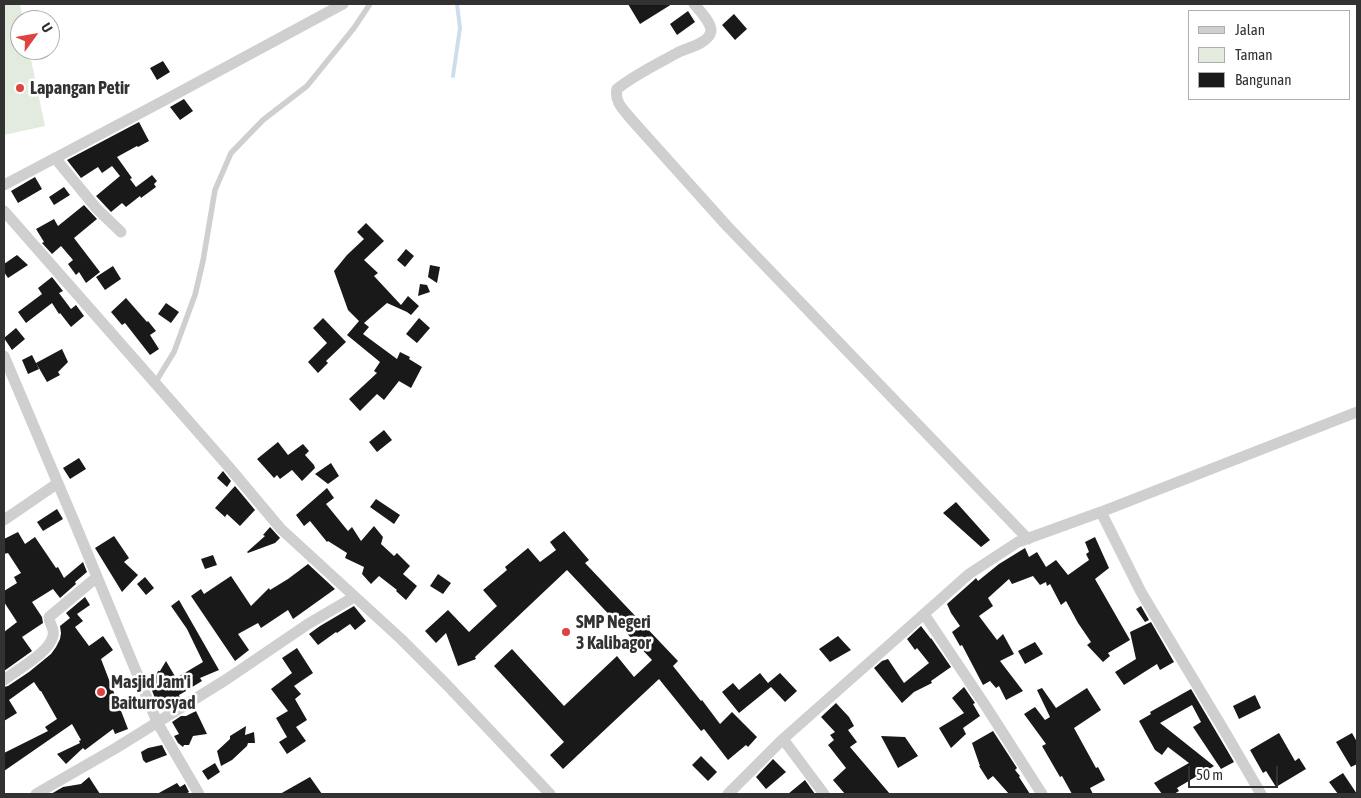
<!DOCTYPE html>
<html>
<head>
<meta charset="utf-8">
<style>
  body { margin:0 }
  #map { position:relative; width:1361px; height:798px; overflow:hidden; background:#fff; font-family:"Asap Condensed",sans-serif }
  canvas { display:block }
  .frame { position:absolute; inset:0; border:5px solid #323232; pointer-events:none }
  .legend { position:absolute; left:1188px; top:10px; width:162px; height:90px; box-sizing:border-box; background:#fff; border:1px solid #adadad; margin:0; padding:6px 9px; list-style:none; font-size:15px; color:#323232 }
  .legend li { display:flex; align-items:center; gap:10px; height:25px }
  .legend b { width:25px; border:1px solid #adadad }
  .north { position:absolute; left:10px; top:10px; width:50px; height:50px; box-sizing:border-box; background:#fff; border:1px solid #adadad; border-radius:50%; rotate:58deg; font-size:14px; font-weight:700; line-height:20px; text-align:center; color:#323232 }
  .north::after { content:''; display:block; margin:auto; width:18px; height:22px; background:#dd443f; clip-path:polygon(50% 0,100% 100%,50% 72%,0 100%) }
  .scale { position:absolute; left:1188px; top:766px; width:90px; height:22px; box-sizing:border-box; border:2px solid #323232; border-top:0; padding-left:6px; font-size:15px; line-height:18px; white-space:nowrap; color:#323232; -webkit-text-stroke:4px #fff; paint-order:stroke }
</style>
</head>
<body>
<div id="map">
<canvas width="1361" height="798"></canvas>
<div class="frame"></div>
<ul class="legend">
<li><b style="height:6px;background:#cfcfcf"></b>Jalan</li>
<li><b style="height:14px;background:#e3eade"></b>Taman</li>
<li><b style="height:14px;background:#191919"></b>Bangunan</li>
</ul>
<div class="north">U</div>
<div class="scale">50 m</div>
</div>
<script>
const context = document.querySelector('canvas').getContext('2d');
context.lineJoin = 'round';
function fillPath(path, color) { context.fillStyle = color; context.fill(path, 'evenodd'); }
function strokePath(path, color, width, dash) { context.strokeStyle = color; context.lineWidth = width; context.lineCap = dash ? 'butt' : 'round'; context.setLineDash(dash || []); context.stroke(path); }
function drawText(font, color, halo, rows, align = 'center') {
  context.font = font + ' "Asap Condensed",sans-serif'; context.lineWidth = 5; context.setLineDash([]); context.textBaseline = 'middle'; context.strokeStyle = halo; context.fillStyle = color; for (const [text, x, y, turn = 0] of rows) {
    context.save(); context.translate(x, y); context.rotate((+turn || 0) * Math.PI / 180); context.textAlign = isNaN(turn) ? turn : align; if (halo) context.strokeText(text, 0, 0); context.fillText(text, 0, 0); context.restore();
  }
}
fillPath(new Path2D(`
  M4,4H20L23,20H20V50H29L45,126L4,135Z`), '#e3eade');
strokePath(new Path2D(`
  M453,76L460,28L457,4`), '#ceddec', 4);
fillPath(new Path2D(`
  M628,4H672L640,24Z
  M688,11L695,22L677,35L670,24Z
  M734,14L747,29L735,40L722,25Z
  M163,61L170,72L157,80L150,68Z
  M184,99L193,111L180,120L170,107Z
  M139,122L149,141L138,147L137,146L117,157L132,178L130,179L136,187L152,175L157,181L154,184L156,187L141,198L140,196L126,207L122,203L111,212L96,196L120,176L112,166L102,173L98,167L81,178L67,160Z
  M35,177L42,189L18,203L11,191Z
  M64,187L70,195L54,205L49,197Z
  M84,205L97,219L74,238L100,272L86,283L79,272L76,275L68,264L73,260L61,246L52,254L42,243L44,242L36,229L54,219L58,226Z
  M366,223L384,241L364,260L378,273L374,276L401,305L408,296L419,306L411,315L407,312L387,303L364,323L369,327L363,334L397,359L400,352L410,357L409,359L422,367L411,388L399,381L384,400L377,394L360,411L349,399L377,373L374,371L380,362L347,335L359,321L348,310L334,271L347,255L364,239L357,232Z
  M406,249L414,256L405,267L397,260Z
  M17,255L28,265L8,278L4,272V264Z
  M430,265L440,267L437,283L428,277Z
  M113,266L121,279L105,290L96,277Z
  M52,277L63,291L59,293L71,309L76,305L84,316L71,327L60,313L59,314L52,303L26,323L18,312L42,294L38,288Z
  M420,284L427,285L430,292L418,296Z
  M126,298L147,322L148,321L156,331L150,335L159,349L150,355L125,323L122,325L111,312Z
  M166,303L179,312L171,323L158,314Z
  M323,318L346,342L326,361L328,363L318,373L308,362L327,343L313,328Z
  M419,318L430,328L417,343L406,334Z
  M16,328L25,339L12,350L4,338Z
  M62,349L68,362L58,372L60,375L47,382L36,363Z
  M32,355L39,369L28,374L22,360Z
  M384,430L392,440L377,452L369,442Z
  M278,442L288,455L303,444L309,451L305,455L314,465L315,468L302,481L292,470L280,479L277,475L274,478L257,459Z
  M79,458L86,469L70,479L63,468Z
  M331,463L339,476L328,484L315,474Z
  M223,471L231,481L227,487L217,478Z
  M235,486L255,510L240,526L227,514L225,517L215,508Z
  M327,488L334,498L326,504L348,531L352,527L361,541L374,526L383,537L381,544L394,556L397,553L410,566L403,574L417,586L406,600L396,591L397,590L379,576L371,584L362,574L364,567L345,558L347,553L328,541L327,542L310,521L304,526L296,515Z
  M376,499L400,515L394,524L370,507Z
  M956,502L990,540L981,547L943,513Z
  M57,509L63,519L43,531L37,522Z
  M270,527L280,538L275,543L248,553L247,552L265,536L263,535Z
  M564,531L589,560L585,563L678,661L673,666L701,701L702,700L720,724L732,712L757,737L748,747L746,745L728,760L704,729L701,731L659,679L563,769L550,755L564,742L494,666L512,649L564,706L617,656L634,677L652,660L567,570L475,657L476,659L458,666L446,633L436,643L425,631L448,610L469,632L497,606L483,590L507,570L505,567L528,548L540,562L556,550L550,542Z
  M18,532L25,544L35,537L56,568L58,567L64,578L83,562L87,572L75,582L76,584L60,598L53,589L32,602L42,617L43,623L22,637L32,651L4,671V632L17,622L4,602V591L17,583L14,577L21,573L8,553L4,554V539Z
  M114,536L129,558L124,562L138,575L122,592L95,548Z
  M1095,537L1109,568L1095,579L1130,640L1108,653L1110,656L1103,662L1087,645L1091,642L1078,623L1066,601L1061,605L1050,584L1047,586L1046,582L1040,585L1033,576L1012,584L1009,579L988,598L993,606L979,616L997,640L1003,634L1014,654L1000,661L1023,691L1006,700L999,686L996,688L990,681L983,685L962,645L960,646L952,632L960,626L951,613L947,604L974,580L976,578L978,581L999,564L1025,548L1029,557L1037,552L1046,567L1056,560L1068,575L1089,560L1086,554L1089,552L1085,542Z
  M213,555L217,565L205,569L201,559Z
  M308,564L335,589L293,619L288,610L261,628L258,623L238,634L249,650L235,661L191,596L201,589L204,594L231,576L251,606L269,588L270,590L288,579Z
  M438,574L451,583L443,594L430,586Z
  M145,577L154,588L146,595L137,584Z
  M85,597L90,605L77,614L83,621L75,627L89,646L103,636L113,650L101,659L128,729L115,734L113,729L85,750L83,748L66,764L57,754L80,743L79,741L81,740L72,724L4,771V753L48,731L45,727L57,719L41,691H40L34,682L9,700L17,713L4,721V687L8,686L29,672L51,654L56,647L60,639L61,633L60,626L70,618L66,613Z
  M179,600L219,670L200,678L202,681L189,689L183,685L186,691L179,695L180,698L164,708L162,706L160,707L158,706L151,688L158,671H160L166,661L176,678L203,662L187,629L171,606Z
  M354,606L366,621L355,630L350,624L337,633L336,632L318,645L309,634L320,626Z
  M1141,606L1149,620L1145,622L1136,609Z
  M1151,622L1174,662L1160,670L1157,664L1124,685L1115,672L1136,659L1130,632Z
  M921,626L931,639V638L951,667L931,681L932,683L914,692L902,703L874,668L882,661L888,659L904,683L929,663L917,648L915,650L907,639Z
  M838,636L851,650L830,662L819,649Z
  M1035,642L1043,654L1025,664L1018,651Z
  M297,648L313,673L294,686L301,694L295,699L307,720L296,727L306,741L287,754L279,742L287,737L276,718L288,711L271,689L292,673L282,658Z
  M760,673L768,683L780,673L797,691L785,702L771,687L739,713L722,692L733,683L739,690Z
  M964,687L975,703L973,704L980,716L963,728L966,734L951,748L939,728L964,713L952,698Z
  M1042,688L1056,708L1087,688L1101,710L1074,728L1096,768L1098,767L1105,780L1090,788L1093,794H1072L1062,776L1060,777L1042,746L1046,744L1024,714L1035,707L1045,720L1050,717L1037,690Z
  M1191,689L1234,762L1221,769L1193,727L1201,722L1192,705L1160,723L1214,766L1177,788L1179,791L1174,794H1162L1154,783L1189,763L1168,747L1162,755L1155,750L1139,721L1151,714L1150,712Z
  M1255,695L1261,708L1239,719L1233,706Z
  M836,703L849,717L854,726L848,730L857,742L850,747L890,794H845L833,780L846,768L828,745L834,740L830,735L835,732L821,717Z
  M196,711L207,734L193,736L189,745H184L183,747L178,743L174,736L179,734L172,722L181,716H186Z
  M246,726L245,735L254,732L255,743H248L247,746L232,760L221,766L217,751L230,739V736Z
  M993,731L1017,768L1015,770L1020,776L1019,777L1030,794H1009L993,776L988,780L979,766H980L972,743Z
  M1279,733L1295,761L1299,758L1306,769L1276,787L1266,771L1263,773L1250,750Z
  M1352,733L1357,742V764L1351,767L1336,742Z
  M881,736L905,737L918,756L898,768Z
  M162,745L167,755L146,763L143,760L141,752L148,748Z
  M701,756L717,772L708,781L692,765Z
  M773,759L786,772L766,789L756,777Z
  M215,763L220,772L208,780L202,771Z
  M1343,773L1357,794H1338L1329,782Z
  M89,777L100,794H51L63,787L81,784Z
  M310,777L322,794H280Z
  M805,780L815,794H788Z
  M177,783L180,787L185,784L189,792L186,794H157Z`), '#191919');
strokePath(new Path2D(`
  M155,383L174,352L195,295L203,261L215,190L231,153L263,120L307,86L354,28L370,4`), '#cfcfcf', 5.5);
strokePath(new Path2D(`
  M694,4C700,11 710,21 711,30C711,35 706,40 702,42C694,47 685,49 677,53C657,64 634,75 617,89C614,102 624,110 631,119L727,226L1028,539
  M55,158L97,209L121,232
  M4,185L165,100L343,4
  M4,211L228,466L281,529L401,639L447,685L550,794
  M4,356L76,526L157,722L199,794
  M1101,512L1141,592L1225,732L1261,794
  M4,520L58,483
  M924,614L985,705L1042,794
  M4,680C18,669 49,653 53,636C55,628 49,624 49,617L97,577
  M783,739L824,794
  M36,794L116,748L227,679L308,624L354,597
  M728,794L783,739L924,614L969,574L1018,542L1101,512L1357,412`), '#cfcfcf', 11);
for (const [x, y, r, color] of [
  [20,88,5,"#dd443f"],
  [566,632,5,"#dd443f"],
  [101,692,5,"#dd443f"]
]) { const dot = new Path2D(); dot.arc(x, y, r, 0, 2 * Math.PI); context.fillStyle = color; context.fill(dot); strokePath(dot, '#fff', 2); }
drawText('bold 18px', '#323232', '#fff', [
  ["Lapangan Petir",30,88],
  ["SMP Negeri",576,622],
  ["3 Kalibagor",576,643],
  ["Masjid Jam'i",111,682],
  ["Baiturrosyad",111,703]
], 'left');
</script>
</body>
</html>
